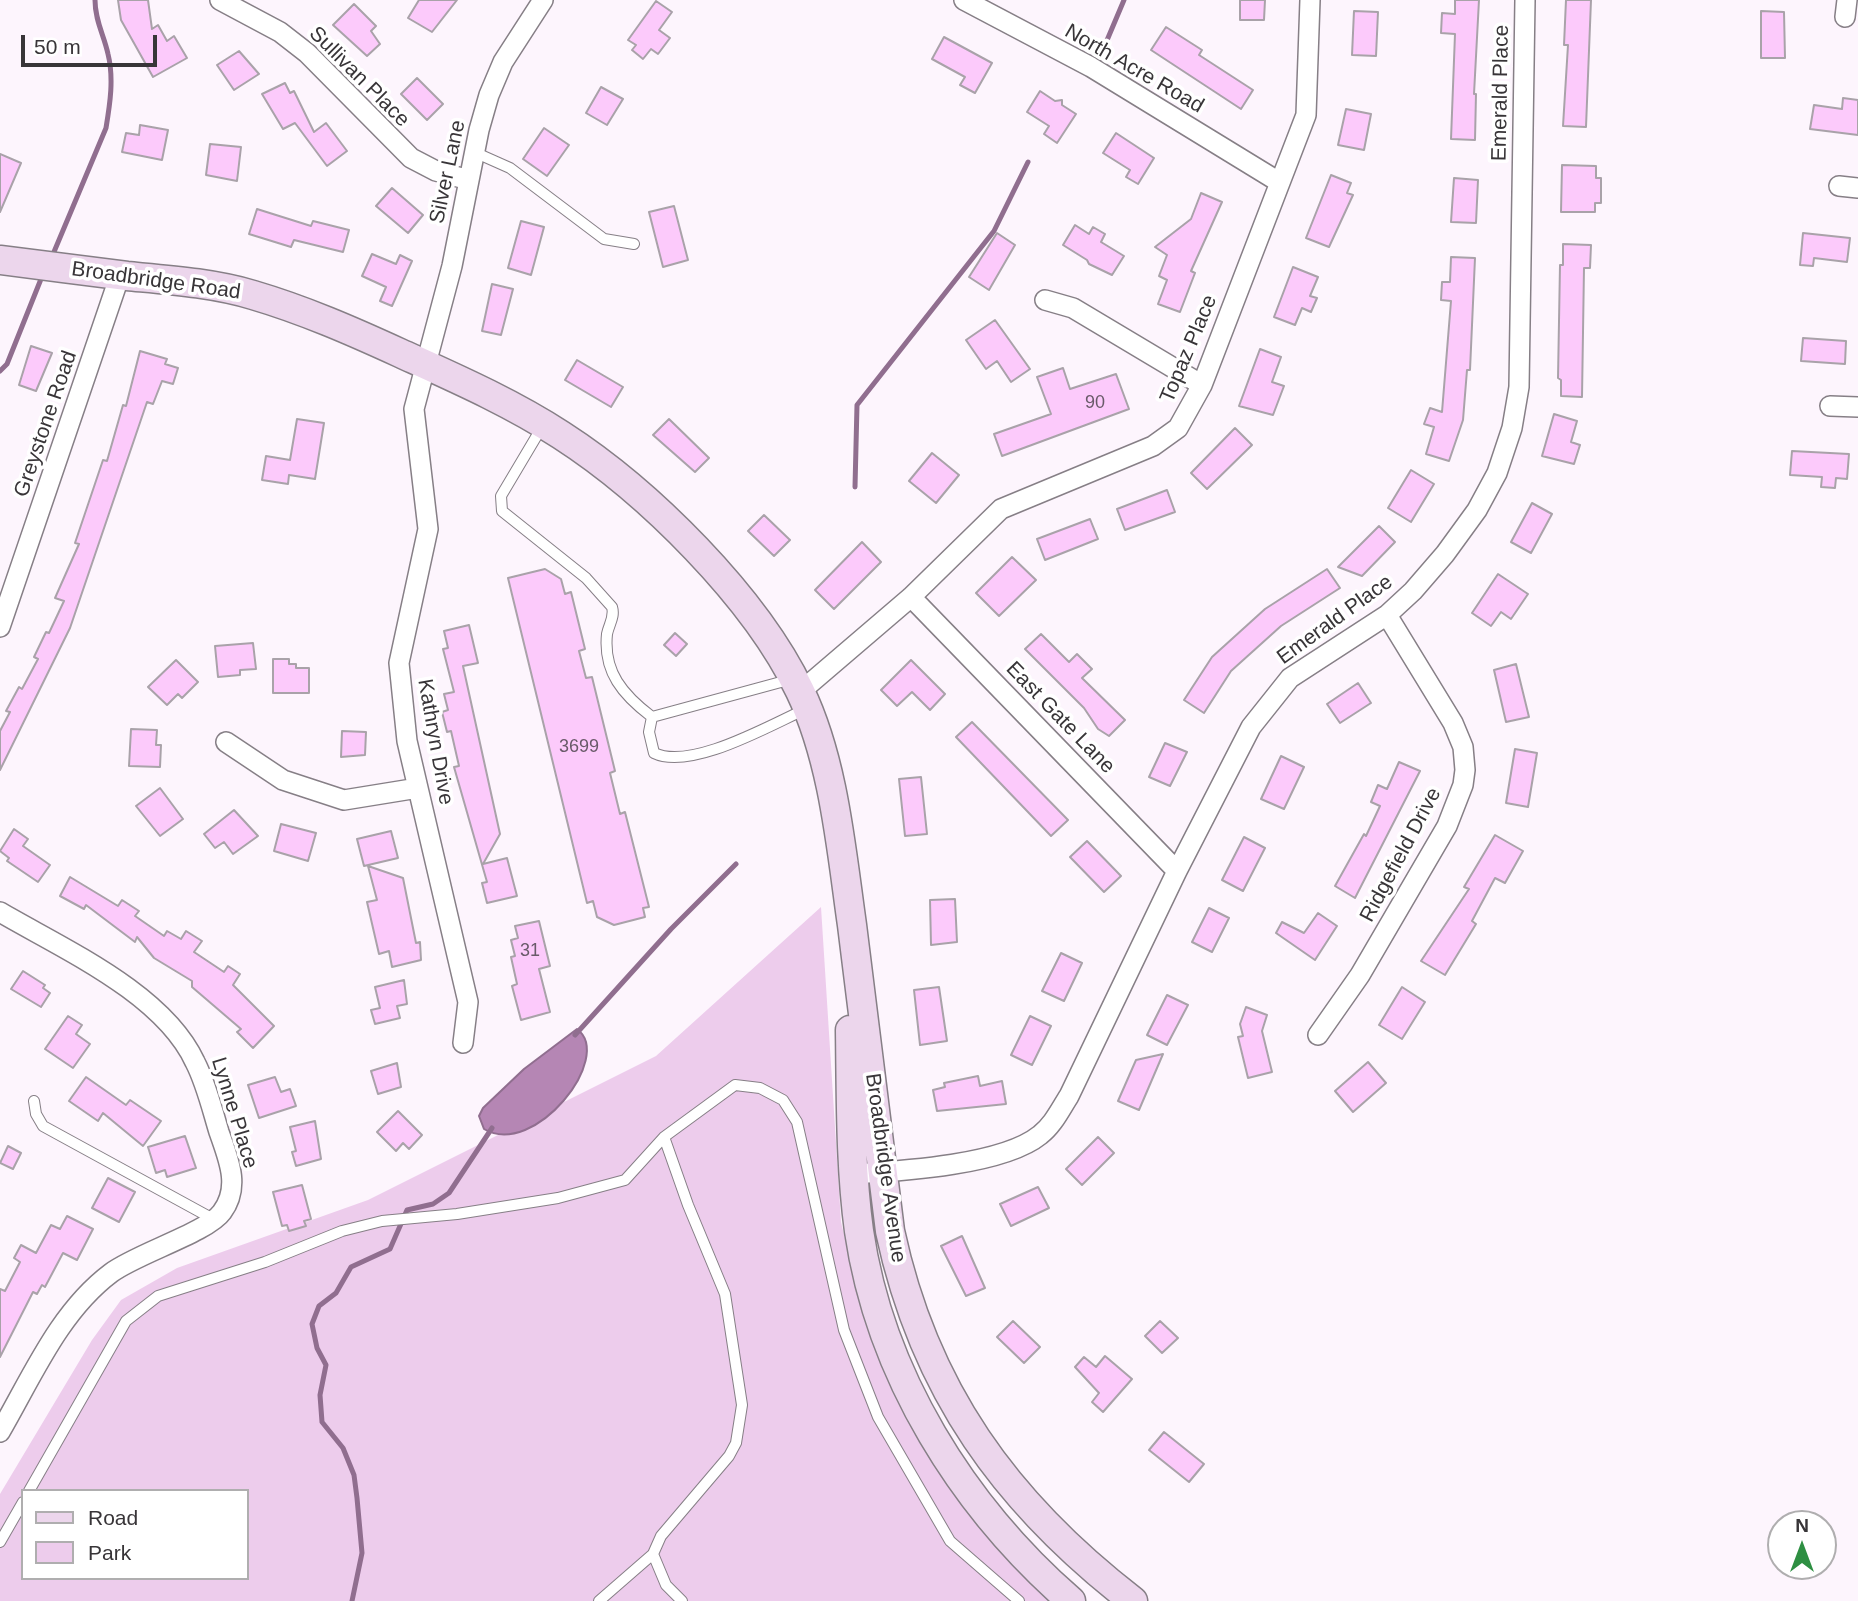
<!DOCTYPE html>
<html>
<head>
<meta charset="utf-8">
<style>
  body { margin:0 }
  #map { position:relative; width:1858px; height:1601px; overflow:hidden; background:#fdf5fd; font-family:Arial,sans-serif }
  canvas { display:block }
  .legend { position:absolute; left:21px; top:1489px; width:228px; height:91px; box-sizing:border-box; background:#fff; border:2px solid #afaeaf; margin:0; padding:9px 12px; list-style:none; font-size:21px; color:#383538 }
  .legend li { display:flex; align-items:center; gap:14px; height:35px }
  .legend b { width:35px; border:2px solid #afaeaf }
  .north { position:absolute; left:1767px; top:1510px; width:70px; height:70px; box-sizing:border-box; background:#fff; border:2px solid #afaeaf; border-radius:50%; rotate:0deg; font-size:19px; font-weight:700; line-height:28px; text-align:center; color:#383538 }
  .north::after { content:''; display:block; margin:auto; width:24px; height:32px; background:#2e8f42; clip-path:polygon(50% 0,100% 100%,50% 72%,0 100%) }
  .scale { position:absolute; left:21px; top:35px; width:136px; height:32px; box-sizing:border-box; border:4px solid #383538; border-top:0; padding-left:9px; font-size:21px; line-height:24px; white-space:nowrap; color:#383538; -webkit-text-stroke:5px #fff; paint-order:stroke }
</style>
</head>
<body>
<div id="map">
<canvas width="1858" height="1601"></canvas>
<ul class="legend">
<li><b style="height:9px;background:#ecd6ec"></b>Road</li>
<li><b style="height:19px;background:#edccec"></b>Park</li>
</ul>
<div class="north">N</div>
<div class="scale">50 m</div>
</div>
<script>
const context = document.querySelector('canvas').getContext('2d');
context.lineJoin = 'round';
function fillPath(path, color) { context.fillStyle = color; context.fill(path, 'evenodd'); }
function strokePath(path, color, width, dash) { context.strokeStyle = color; context.lineWidth = width; context.lineCap = dash ? 'butt' : 'round'; context.setLineDash(dash || []); context.stroke(path); }
function drawText(font, color, halo, rows, align = 'center') {
  context.font = font + ' Arial,sans-serif'; context.lineWidth = 7; context.setLineDash([]); context.textBaseline = 'middle'; context.strokeStyle = halo; context.fillStyle = color; for (const [text, x, y, turn = 0] of rows) {
    context.save(); context.translate(x, y); context.rotate((+turn || 0) * Math.PI / 180); context.textAlign = isNaN(turn) ? turn : align; if (halo) context.strokeText(text, 0, 0); context.fillText(text, 0, 0); context.restore();
  }
}
fillPath(new Path2D(`
  M821,907L841,1222L864,1318L926,1448L1024,1577L1055,1601H0V1494L92,1340L121,1300L177,1268L368,1200L656,1056ZM23,1491H247V1578H23Z`), '#edccec');
const water = new Path2D(`
  M577,1029C615,1057 534,1159 484,1129L479,1116L483,1108L524,1069Z`);
fillPath(water, '#b586b4');
strokePath(water, '#906e8f', 2);
strokePath(new Path2D(`
  M1105,45L1124,0
  M51,259L106,128C110,104 114,78 108,54C104,35 95,21 95,0
  M0,371L7,364L43,274
  M855,487L857,405L994,231L1028,162
  M575,1035L671,929L736,864
  M352,1601L362,1553L357,1498L354,1475L343,1448L322,1422L320,1395L326,1365L317,1348L312,1324L319,1306L336,1293L351,1267L390,1249L407,1210L433,1204L449,1193L492,1128`), '#906e8f', 5);
const building = new Path2D(`
  M118,0H148L152,29L158,25L167,41L174,36L187,58L153,77L121,20Z
  M419,0H457L432,32L408,18Z
  M1240,0H1265L1264,20H1240Z
  M1455,0H1479L1474,94H1476L1475,140L1451,139L1455,34L1441,33L1442,13L1455,14Z
  M1566,0H1591L1586,127L1563,126L1568,45H1564Z
  M656,1L672,12L659,30L670,38L658,54L651,49L643,59L632,50L636,45L628,40Z
  M354,4L376,26L371,31L380,44L367,56L333,25Z
  M1354,11L1378,12L1376,56L1352,55Z
  M1761,11L1784,12L1785,58H1761Z
  M1166,27L1202,50L1199,55L1253,90L1241,109L1151,50Z
  M944,37L992,63L975,93L960,85L965,77L932,59Z
  M239,51L259,74L234,90L217,65Z
  M417,78L443,104L427,120L401,94Z
  M285,83L290,93L294,91L314,132L326,123L347,151L327,166L295,123L283,129L262,94Z
  M601,87L623,99L607,125L586,113Z
  M1040,91L1055,101L1062,100V105L1076,114L1057,143L1044,134L1049,126L1027,112Z
  M1843,98L1858,100V135L1810,129L1814,105L1842,109Z
  M1346,109L1371,114L1364,150L1338,145Z
  M140,125L168,130L162,160L122,152L126,133L139,135Z
  M544,128L569,145L547,176L523,159Z
  M1116,133L1154,158L1138,184L1126,177L1130,170L1103,153Z
  M210,144L241,147L237,181L206,175Z
  M0,154L21,163L0,212Z
  M1562,165L1596,166V178H1601V203H1595V212H1561Z
  M1331,175L1351,183L1347,193L1353,195L1329,247L1306,238Z
  M1454,178L1478,180L1476,223L1451,222Z
  M392,188L423,215L408,233L376,206Z
  M1201,193L1222,202L1191,271L1195,273L1180,312L1158,304L1167,280L1159,276L1167,255L1155,247L1191,219Z
  M674,206L688,260L663,267L649,212Z
  M257,209L311,226L313,221L349,230L343,252L294,240L291,247L249,234Z
  M521,221L544,227L531,275L508,268Z
  M1075,225L1089,234L1093,227L1105,234L1101,242L1124,256L1112,275L1089,264L1087,260L1063,245Z
  M997,233L1015,245L989,290L969,277Z
  M1803,233L1850,238L1847,262L1814,258L1813,266L1800,265Z
  M1563,244L1591,245L1590,268H1584L1582,397L1561,396V380L1558,378L1560,265H1563Z
  M372,254L396,264L400,255L412,261L392,306L380,301L386,287L362,276Z
  M1451,257L1475,258L1470,370H1467L1463,420L1449,461L1426,454L1434,427L1424,424L1430,408L1442,412L1451,301L1441,300L1442,282H1450Z
  M1293,267L1318,277L1310,296L1317,298L1311,312L1302,308L1295,325L1274,317Z
  M492,284L513,289L501,335L482,331Z
  M995,320L1030,369L1011,382L997,361L986,369L966,340Z
  M1803,338L1846,341L1845,364L1801,361Z
  M31,346L52,353L36,391L19,385Z
  M1260,349L1281,357L1272,382L1284,386L1273,415L1239,406Z
  M140,351L167,359L165,364L178,368L173,384L162,381L153,404L147,402L70,628L0,770V731L10,712L6,711L19,687L22,689L38,659L34,657L46,632L49,633L64,601L55,598L79,544L75,543L103,460L107,461L123,405L126,406Z
  M577,360L623,387L611,407L565,380Z
  M1063,368L1070,389L1116,374L1129,409L1002,456L994,434L1051,414L1037,377Z
  M1554,414L1577,421L1571,442L1580,445L1574,464L1542,456Z
  M297,419L324,423L315,479L289,475L288,484L262,480L266,456L290,460Z
  M669,419L709,458L695,472L653,435Z
  M1235,428L1252,445L1207,489L1191,473Z
  M1792,451L1849,454L1847,479L1836,478L1835,488L1821,487L1822,477L1790,475Z
  M932,453L959,475L936,503L909,481Z
  M1411,470L1434,484L1411,522L1388,508Z
  M1167,490L1175,512L1125,530L1117,509Z
  M1532,503L1552,514L1531,553L1511,542Z
  M764,515L790,540L774,556L748,531Z
  M1090,519L1098,539L1045,560L1037,539Z
  M1379,526L1395,542L1362,576L1338,567Z
  M862,542L881,562L834,609L815,590Z
  M1012,557L1036,580L999,616L976,593Z
  M545,569L561,579L565,594L571,592L585,649L579,651L586,678L592,677L615,771L610,773L620,814L625,812L649,907L643,908L645,917L614,925L597,917L593,901L587,903L508,578Z
  M1327,569L1340,588L1281,626L1231,671L1204,713L1184,700L1212,657L1265,609Z
  M1498,574L1528,594L1511,619L1501,612L1491,626L1472,613Z
  M469,625L478,663L463,666L500,834L483,864L507,858L517,896L487,903L482,883L487,882L454,767L459,766L451,731L447,732L442,712L448,710L444,694L454,692L443,649L448,648L444,631Z
  M675,633L687,644L676,656L664,645Z
  M1041,634L1069,662L1077,654L1092,669L1082,678L1125,720L1109,736L1098,729L1084,708L1025,649Z
  M253,643L256,669L240,670V675L218,677L215,646Z
  M273,659H289V664H296V668H309V693H273Z
  M176,660L198,682L182,698L178,694L167,705L148,687Z
  M911,660L945,694L930,710L912,692L897,706L881,690Z
  M1516,664L1529,717L1506,722L1494,670Z
  M1358,683L1371,703L1340,723L1327,704Z
  M972,722L1068,820L1051,836L956,737Z
  M131,729L157,730L156,745H161L160,767L129,766Z
  M342,731L366,732L365,755L341,757Z
  M1165,743L1187,752L1170,786L1149,777Z
  M1515,749L1537,753L1528,807L1506,803Z
  M1281,756L1304,767L1284,809L1261,799Z
  M1399,762L1420,771L1355,898L1335,886L1364,834L1366,836L1380,806L1371,802L1378,785L1387,789Z
  M921,777L927,834L905,836L899,779Z
  M160,788L183,819L160,836L136,806Z
  M234,810L258,836L233,854L224,842L215,848L204,834Z
  M281,824L316,833L308,861L274,851Z
  M14,829L28,839L23,846L50,865L38,882L7,861L9,858L0,851Z
  M391,831L398,858L364,866L357,839Z
  M1495,835L1523,851L1505,883L1495,878L1472,921L1476,924L1445,975L1421,961L1469,889L1464,887Z
  M1244,837L1265,848L1243,891L1222,880Z
  M1087,841L1121,876L1104,892L1070,857Z
  M368,866L403,878L416,943L420,942L421,960L392,967L389,951L379,954L367,902L377,900Z
  M70,877L118,906L122,900L139,911L135,916L164,936L167,931L181,939L186,931L202,941L194,952L224,972L228,966L240,974L233,985L274,1026L253,1048L237,1032L241,1029L192,987V981L154,958L137,937L135,942L86,905L84,909L60,896Z
  M955,899L957,942L931,945L930,900Z
  M1209,908L1229,918L1212,952L1192,942Z
  M1318,913L1337,926L1315,960L1276,933L1282,922L1304,933Z
  M539,921L550,966L539,969L550,1012L521,1020L512,986L517,984L511,957L515,956L511,940L518,938L515,926Z
  M1061,953L1082,963L1064,1001L1042,991Z
  M23,971L45,985L43,988L50,993L41,1007L11,989Z
  M404,980L407,1004L397,1006L400,1018L375,1024L371,1010L380,1008L375,987Z
  M939,987L947,1041L920,1045L914,990Z
  M1402,987L1425,1002L1402,1039L1379,1025Z
  M1167,995L1188,1005L1167,1045L1147,1035Z
  M1246,1007L1267,1015L1262,1031L1272,1072L1248,1078L1238,1037L1243,1036L1240,1024Z
  M68,1016L82,1025L76,1034L90,1044L73,1068L45,1049Z
  M1030,1016L1051,1026L1032,1065L1011,1055Z
  M1163,1054L1139,1110L1118,1101L1136,1060Z
  M1368,1062L1386,1083L1353,1112L1335,1091Z
  M397,1063L401,1087L378,1094L371,1071Z
  M978,1076L980,1086L1002,1081L1006,1104L937,1111L933,1090L945,1087L944,1083Z
  M86,1077L126,1105L130,1100L161,1121L143,1146L103,1113L98,1121L69,1101Z
  M275,1077L281,1092L290,1089L296,1106L259,1118L248,1085Z
  M398,1111L422,1135L409,1149L403,1143L396,1151L377,1132Z
  M315,1121L321,1159L296,1166L292,1152L296,1151L290,1127Z
  M185,1136L196,1168L167,1177L165,1170L156,1173L148,1147Z
  M1098,1137L1114,1153L1082,1185L1066,1169Z
  M8,1146L21,1153L13,1169L0,1163Z
  M108,1178L135,1192L119,1222L92,1208Z
  M302,1185L311,1219L304,1221L306,1226L289,1231L287,1225L282,1226L273,1192Z
  M1038,1187L1049,1208L1011,1226L1000,1204Z
  M67,1216L93,1229L77,1260L63,1253L45,1287L42,1285L37,1294L33,1292L0,1357V1289L5,1291L20,1262L14,1258L21,1245L36,1253L51,1225L60,1229Z
  M962,1236L985,1288L966,1296L941,1246Z
  M1013,1321L1040,1347L1024,1363L997,1337Z
  M1160,1321L1178,1338L1162,1353L1145,1336Z
  M1105,1356L1132,1379L1103,1412L1092,1402L1099,1393L1075,1367L1084,1357L1096,1367Z
  M1164,1432L1204,1464L1189,1482L1149,1450Z`);
fillPath(building, '#fccafb');
strokePath(building, '#a9a2a9', 2);
const service = new Path2D(`
  M474,152L510,168L604,239L634,244
  M542,427L501,496L502,511L586,578L612,607C615,617 609,624 607,634C603,672 623,695 652,717
  M792,679L652,717L649,732L654,753C691,771 770,725 806,709
  M34,1101L36,1114L43,1126L215,1220
  M29,1491L126,1321L158,1296L265,1262L342,1231L382,1221L457,1214L558,1198L625,1180L664,1137L735,1085L760,1088L783,1100L797,1122L844,1330L878,1417L950,1541L1019,1601
  M0,1542L23,1502
  M653,1554L666,1585L682,1601
  M599,1601L653,1554L661,1536L729,1456L736,1443L742,1405L725,1294L688,1205L664,1137`);
const minor = new Path2D(`
  M220,0L280,32L307,53L411,158L436,171L469,180
  M964,0L1091,67L1279,182
  M1845,17L1847,0
  M1839,186L1858,188
  M1045,300L1073,308L1202,385
  M1830,406L1858,407
  M911,597L1177,871
  M0,627L120,275
  M800,692L911,597L1001,509L1153,446L1178,428L1202,385L1306,115L1310,0
  M226,742L283,780L344,800L418,788
  M0,912C63,949 163,993 195,1062C206,1083 212,1109 219,1132C228,1158 241,1187 222,1212C208,1232 136,1254 111,1273C59,1312 32,1377 0,1432
  M1318,1035L1360,975L1447,826L1463,785L1465,770L1463,747L1453,723L1387,615
  M463,1043L468,1002L407,741L399,663L428,529L414,409L452,266L479,130L489,95L503,62L543,0
  M854,1174C902,1171 1003,1165 1040,1135C1053,1125 1060,1110 1069,1096L1177,871L1251,727L1290,678L1387,615L1413,591L1445,554L1477,510L1497,473L1512,428L1519,387L1525,0`);
const secondary = new Path2D(`
  M0,260C42,265 85,271 127,276C169,280 213,283 253,295C304,310 352,331 400,353C455,378 510,402 561,435C648,491 755,597 800,691C834,762 841,848 852,925C865,1027 877,1129 890,1231C924,1390 1006,1503 1133,1601
  M850,1030C851,1097 850,1165 859,1231C880,1375 963,1507 1071,1601`);
strokePath(service, '#867f86', 12);
strokePath(minor, '#867f86', 22);
strokePath(secondary, '#867f86', 31);
strokePath(service, '#fff', 10);
strokePath(minor, '#fff', 19);
strokePath(secondary, '#ecd6ec', 28);
drawText('18px', '#695a69', null, [
  ["90",1095,403],
  ["3699",579,747],
  ["31",530,951]
]);
drawText('21px', '#383538', '#fff', [
  ["North Acre Road",1134,69,30],
  ["Sullivan Place",359,77,45],
  ["Emerald Place",1501,93,-89],
  ["Silver Lane",448,172,-78],
  ["Broadbridge Road",156,281,8],
  ["Topaz Place",1189,349,-67],
  ["Greystone Road",46,424,-71],
  ["Emerald Place",1335,620,-36],
  ["East Gate Lane",1060,718,46],
  ["Kathryn Drive",435,742,80],
  ["Ridgefield Drive",1401,855,-62],
  ["Lynne Place",234,1113,73],
  ["Broadbridge Avenue",885,1168,82]
]);
</script>
</body>
</html>
